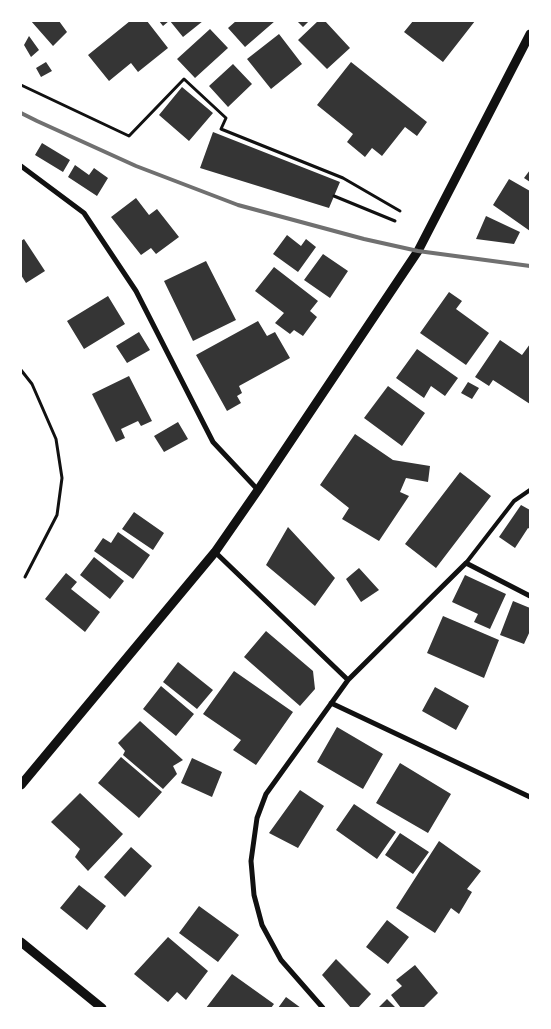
<!DOCTYPE html>
<html>
<head>
<meta charset="utf-8">
<style>
  body { margin:0 }
  #map { position:relative; width:551px; height:1029px; overflow:hidden; background:#fff; font-family:"Varela Round",sans-serif }
  canvas { display:block }
  .frame { position:absolute; inset:0; border:22px solid #fff; pointer-events:none }
</style>
</head>
<body>
<div id="map">
<canvas width="551" height="1029"></canvas>
<div class="frame"></div>
</div>
<script>
const context = document.querySelector('canvas').getContext('2d');
context.lineJoin = 'round';
function fillPath(path, color) { context.fillStyle = color; context.fill(path, 'evenodd'); }
function strokePath(path, color, width, dash) { context.strokeStyle = color; context.lineWidth = width; context.lineCap = dash ? 'butt' : 'round'; context.setLineDash(dash || []); context.stroke(path); }
fillPath(new Path2D(`
  M31,21H59L67,32L53,46Z
  M130,21H147L168,48L138,72L131,63L109,81L88,55Z
  M159,21H169L163,26Z
  M170,21H203L183,37Z
  M236,21H275L245,47L228,28Z
  M297,21H309L303,27Z
  M318,21H325L350,48L327,69L298,40Z
  M413,21H475L443,62L404,32Z
  M210,29L228,48L195,78L177,59Z
  M279,34L302,64L271,89L247,59Z
  M29,36L39,50L31,57L24,45Z
  M46,62L52,71L41,77L36,68Z
  M351,62L427,122L417,136L405,127L382,156L372,148L365,157L347,142L353,134L317,105Z
  M233,64L252,84L228,107L209,86Z
  M182,87L213,113L189,141L159,115Z
  M213,132L340,182L329,208L200,168Z
  M42,143L70,160L63,172L35,155Z
  M75,165L89,175L94,168L108,178L97,196L68,177Z
  M530,170V182L524,178Z
  M509,179L530,191V231L493,205Z
  M136,198L149,215L157,209L179,237L156,254L151,248L141,255L111,217Z
  M486,216L520,232L514,244L476,239Z
  M287,235L301,246L306,239L316,247L298,272L273,254Z
  M24,239L45,271L26,283L21,275V241Z
  M323,254L348,271L330,298L304,280Z
  M206,261L236,320L193,341L164,281Z
  M274,267L318,301L310,311L317,317L303,336L294,330L290,334L275,323L284,313L255,291Z
  M449,292L462,301L456,309L489,333L466,365L420,333Z
  M108,296L125,324L84,349L67,321Z
  M258,321L267,336L275,332L290,358L239,386L242,393L237,396L241,403L227,411L196,355Z
  M139,332L150,350L127,363L116,346Z
  M500,340L522,355L530,344V404L493,380L489,386L475,377Z
  M417,349L458,378L445,396L431,386L424,398L396,378Z
  M129,376L152,421L141,426L138,421L121,429L125,438L116,442L92,394Z
  M468,382L479,388L472,399L461,393Z
  M388,386L425,413L402,446L364,418Z
  M178,422L188,439L164,452L154,436Z
  M355,434L393,460L430,466L428,482L406,478L400,492L409,496L379,541L342,519L349,508L320,485Z
  M460,472L491,496L436,568L405,544Z
  M521,505L530,510V529L528,528L515,548L499,537Z
  M134,512L164,533L153,550L122,529Z
  M288,527L335,578L315,606L266,565Z
  M118,532L150,555L133,579L94,551L103,538L111,543Z
  M94,557L124,581L110,599L80,575Z
  M359,568L379,590L361,602L346,579Z
  M66,573L77,582L71,589L100,612L85,632L45,599Z
  M465,575L506,594L490,629L474,622L478,614L452,602Z
  M513,601L530,608V631L524,644L500,635Z
  M443,616L499,640L484,678L427,653Z
  M266,631L313,671L315,689L300,706L244,657Z
  M178,662L213,690L197,709L163,682Z
  M234,671L293,712L256,765L233,750L241,740L203,714Z
  M161,686L194,714L176,736L143,709Z
  M435,687L469,706L456,730L422,711Z
  M140,721L183,760L173,766L177,774L163,789L123,755L125,751L118,743Z
  M337,727L383,754L363,789L317,762Z
  M121,757L162,792L139,818L98,783Z
  M192,758L222,772L212,797L181,783Z
  M400,763L451,794L428,833L376,803Z
  M300,790L324,806L298,848L269,833Z
  M80,793L123,834L88,871L75,857L80,849L51,822Z
  M354,804L396,832L377,859L336,830Z
  M400,833L429,852L413,874L385,855Z
  M439,841L481,871L467,889L472,892L459,914L451,908L435,933L396,908Z
  M131,847L152,866L125,897L104,877Z
  M79,885L106,906L87,930L60,908Z
  M199,906L239,935L218,962L179,933Z
  M387,920L409,937L388,964L366,947Z
  M168,937L208,971L186,1000L177,992L168,1002L134,974Z
  M336,959L371,994L358,1008H351L322,975Z
  M415,965L438,993L423,1008H401L391,995L402,986L396,980Z
  M232,974L274,1004L271,1008H206Z
  M286,997L301,1008H278Z
  M387,999L396,1008H378Z`), '#353535');
strokePath(new Path2D(`
  M21,85L129,136L184,79L226,118L221,129L343,178L400,211
  M334,196L395,221
  M21,370L32,384L56,439L62,478L57,515L25,577`), '#111', 3);
strokePath(new Path2D(`
  M466,563L514,501L530,490`), '#111', 4);
strokePath(new Path2D(`
  M21,166L84,213L136,291L213,442L258,490
  M215,552L348,680
  M331,703L530,797
  M323,1008L281,960L262,925L254,895L251,861L257,818L266,794L348,680L466,563L530,596`), '#111', 5);
strokePath(new Path2D(`
  M21,785L215,552L258,490L418,251L530,34
  M21,942L102,1008`), '#111', 9);
strokePath(new Path2D(`
  M21,113L37,121L136,166L238,205L364,239L418,251L530,266`), '#707070', 4);
</script>
</body>
</html>
